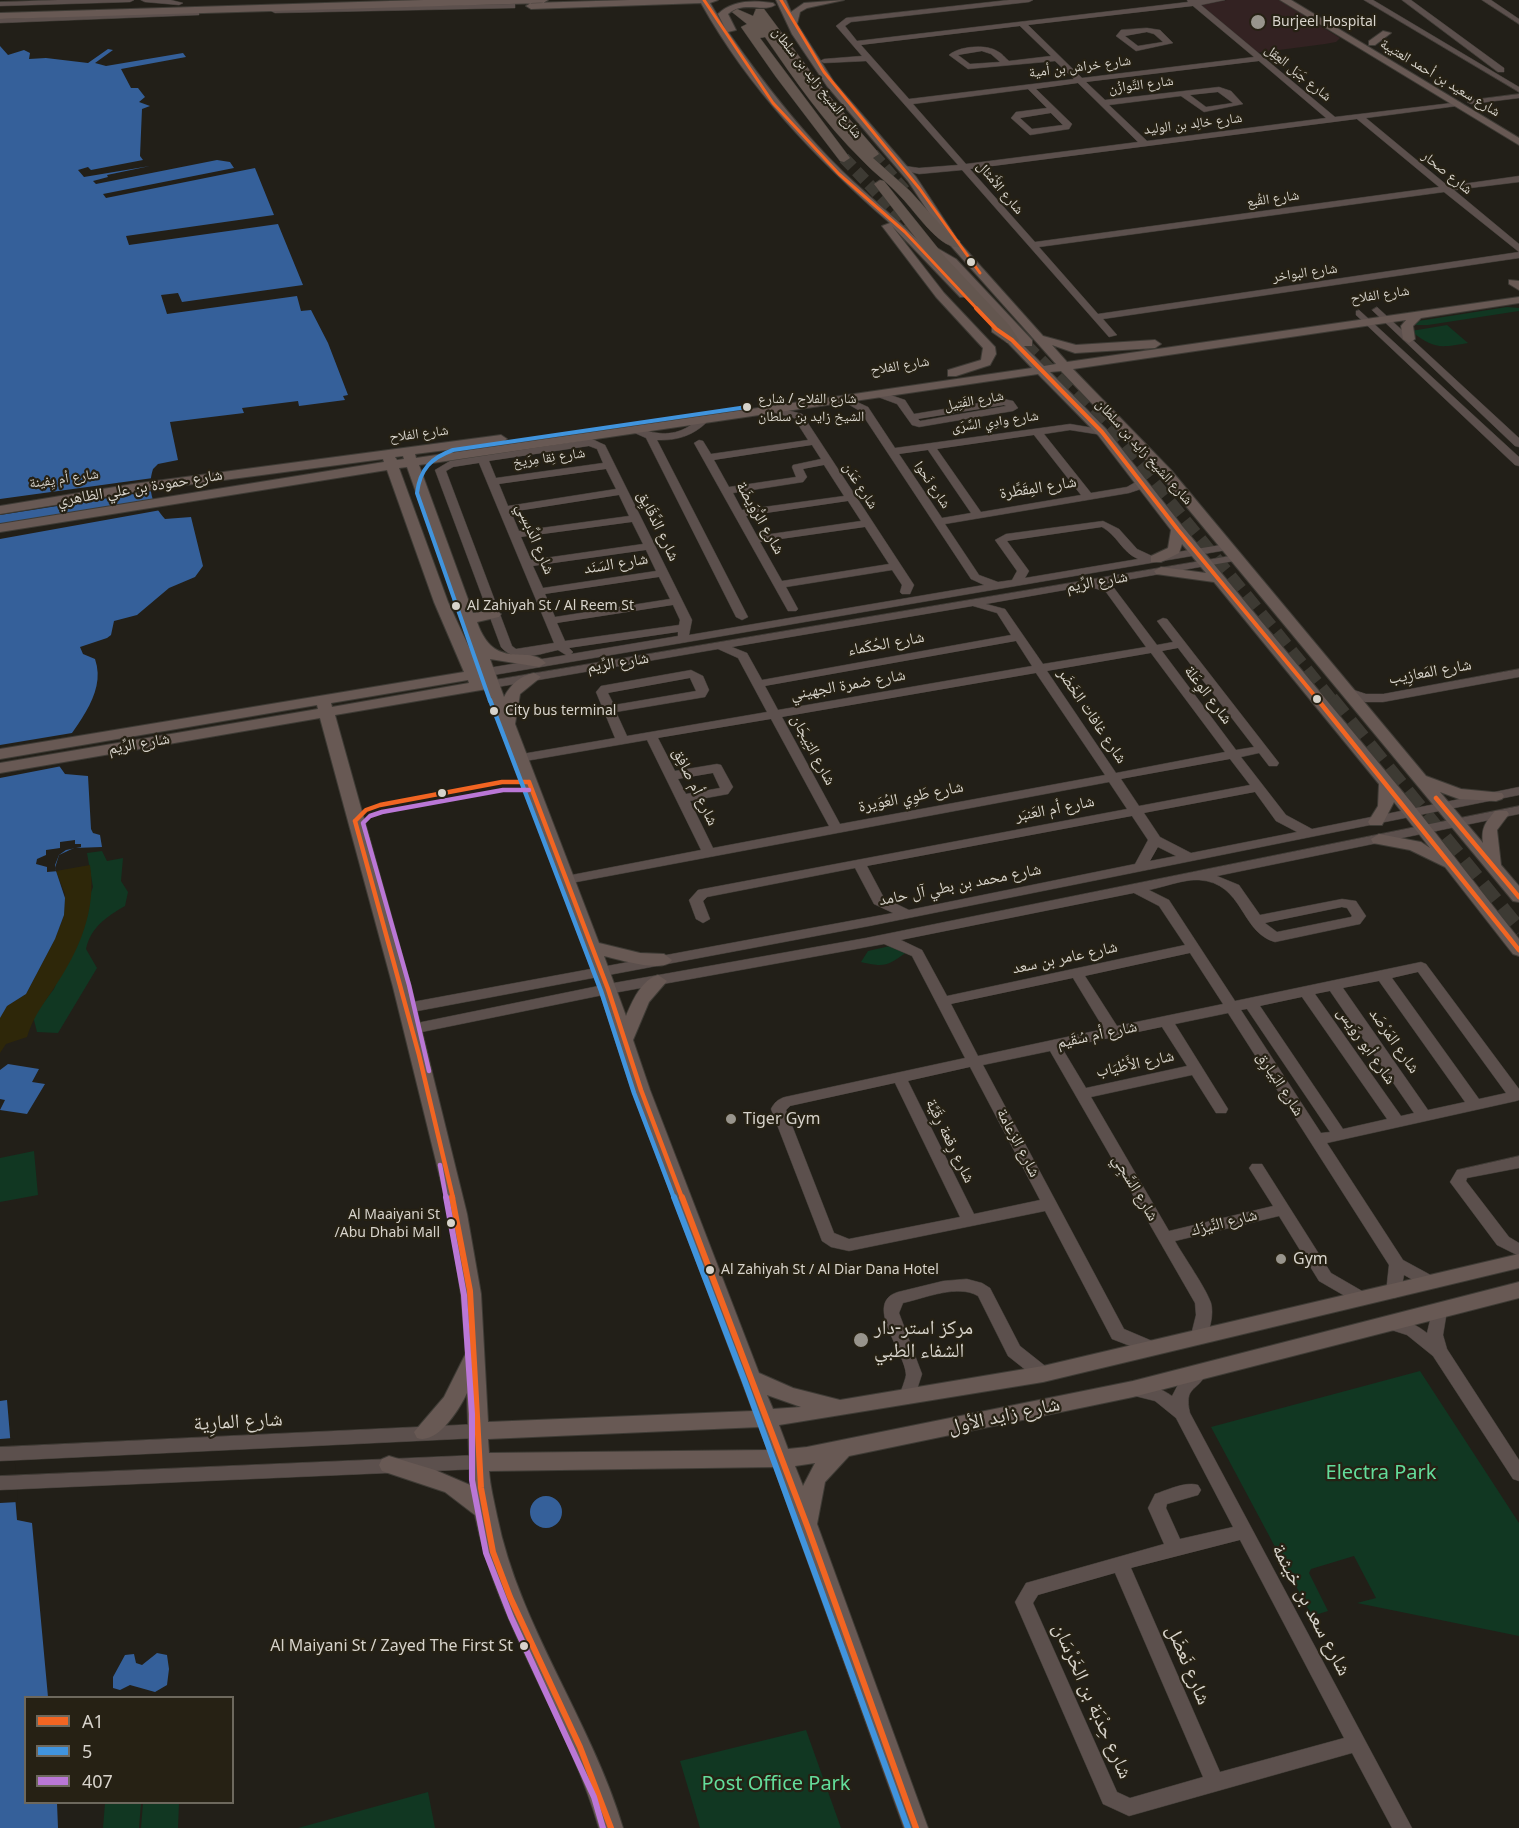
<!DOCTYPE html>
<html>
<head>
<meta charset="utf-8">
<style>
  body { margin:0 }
  #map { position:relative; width:1519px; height:1828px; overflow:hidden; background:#221f18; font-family:"Noto Sans",sans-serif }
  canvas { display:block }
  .legend { position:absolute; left:24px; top:1696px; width:210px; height:108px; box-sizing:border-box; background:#262114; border:2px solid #6d685d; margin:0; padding:8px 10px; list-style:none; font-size:18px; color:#d7d3cb }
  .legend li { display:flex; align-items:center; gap:12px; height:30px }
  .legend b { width:30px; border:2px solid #6d685d }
</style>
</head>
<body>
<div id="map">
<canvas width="1519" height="1828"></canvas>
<ul class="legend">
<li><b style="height:8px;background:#f26522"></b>A1</li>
<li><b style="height:8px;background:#4094de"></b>5</li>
<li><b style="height:8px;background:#ba77d6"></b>407</li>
</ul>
</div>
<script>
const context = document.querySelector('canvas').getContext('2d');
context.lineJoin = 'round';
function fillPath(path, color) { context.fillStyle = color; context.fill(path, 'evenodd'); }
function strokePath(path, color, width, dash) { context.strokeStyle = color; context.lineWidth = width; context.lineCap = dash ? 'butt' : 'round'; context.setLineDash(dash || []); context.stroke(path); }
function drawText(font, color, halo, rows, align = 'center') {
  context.font = font + ' "Noto Sans","Noto Naskh Arabic",sans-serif'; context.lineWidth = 4.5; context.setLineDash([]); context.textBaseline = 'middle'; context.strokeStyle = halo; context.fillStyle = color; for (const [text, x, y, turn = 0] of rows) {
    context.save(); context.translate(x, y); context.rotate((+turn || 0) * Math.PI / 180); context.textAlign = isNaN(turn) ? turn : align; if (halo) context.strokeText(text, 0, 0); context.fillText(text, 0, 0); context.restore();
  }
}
fillPath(new Path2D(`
  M1227,0H1279L1340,38L1336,42L1325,44L1256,53L1200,4Z`), '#322');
fillPath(new Path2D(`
  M1507,307L1519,308V311L1428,325H1412L1418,321Z
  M1447,325L1468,343C1439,348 1434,349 1411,331Z
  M102,851L107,861L123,858L121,881L128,892L125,906C106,917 91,927 86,949L97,968L58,1033L37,1032L33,1016L54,989L93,887L87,853Z
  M890,946L907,952C888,965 886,968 861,962L868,951Z
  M34,1151L38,1195L0,1202V1158Z
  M1420,1371L1519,1523V1636L1357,1603L1376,1598L1354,1556L1311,1569L1309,1573L1328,1611L1312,1616L1211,1427Z
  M806,1730L841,1828H700L680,1761Z
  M428,1792L435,1828H298Z
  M105,1803H141L139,1828H103Z
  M143,1803H179L178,1828H141Z`), '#113722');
fillPath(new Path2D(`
  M90,865C97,910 79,951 54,988C42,1006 33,1017 27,1037L6,1044L0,1053V1018L7,1006L26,994L55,939L64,916L65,894L56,871Z`), '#2e2709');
fillPath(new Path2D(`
  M0,46L8,55L24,50L30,53L29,59L46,58L88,63L108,49L113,50L95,63L106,66L183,53L186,57L121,69L131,88H138L145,97L139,102L150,106L142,109L140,156L143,160L91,170L88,167L78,170L84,177L150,166L107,175L108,177L93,181L96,184L217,160L230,162L234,168L103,194L106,198L255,168L274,215L126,236L129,245L278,224L303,285L182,302L178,293L161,295L167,314L297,296L301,311L311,310L328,343L348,395L343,396L345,400L299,406L298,401L242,408L244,413L170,422L178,460L158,464L153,469C147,488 152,505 165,519L191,517L203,566L195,577L169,588L137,615L114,621L111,635L107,638L80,647L83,654L95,659C108,696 71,729 55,760L65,774L88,776L91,829L93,833L100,835L102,847L74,848L59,855L55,868L65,898L64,915L55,939L26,994L7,1006L0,1018Z
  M8,1064L39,1069L32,1082L45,1084L27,1114L0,1110L5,1100L0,1099V1070Z
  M7,1400L17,1520L32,1523L48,1697L26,1698V1802L57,1803L58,1828H0V1401Z
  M530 1512a16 16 0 1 1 32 0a16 16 0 1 1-32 0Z
  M157,1653L167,1655L169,1669L167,1685L155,1692L130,1685L120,1690L113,1688V1677L125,1655L134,1654L136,1663L142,1665Z`), '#35609a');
fillPath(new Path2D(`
  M153,478V491L0,515V499Z
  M156,499L161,510L0,539V524Z
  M78,732L59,760L62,766L0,778V745Z
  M75,840V844H81V847L66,850L59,855L55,865L56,871H59L47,872V867L36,864L37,859L46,855V850L60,848V842Z
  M13,1438L18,1502L0,1503V1439Z`), '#221f18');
strokePath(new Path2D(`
  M873,154L907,193
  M844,158L919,237`), '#3d3a33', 12, [12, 6]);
strokePath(new Path2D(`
  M1006,327L1123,447L1330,701`), '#3d3a33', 16, [16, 8]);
strokePath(new Path2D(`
  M1329,700L1519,933`), '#3d3a33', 20, [20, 10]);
const minor = new Path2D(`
  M57,0H134L130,2L0,6V2Z
  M141,0H171L183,3L179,5L145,2Z
  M1009,0H1033L1029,2L851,22L845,26L857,41L1188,2L1187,0H1225L1201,5L1335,117L1460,102L1461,104L1457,106L1366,118L1448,186L1519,176V182L1454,190L1519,244V252L1444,192L1039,247L1098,314L1519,252V258L1103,319L1117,335L1109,337L962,170L919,174L898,169V165L919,168L958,165L866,61L824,63L820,61L824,59L862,56L836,26L846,18ZM1193,6L1254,57L1082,78L1028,25ZM1020,26L1051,56L1009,61C1005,58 1002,53 997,51C986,44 959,46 949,55L968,69L1055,61L1074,79L909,99L861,45ZM982,51L991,54L1000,62L970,64L958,55ZM1259,61L1326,118L1147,141L1109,105L1181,96L1204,112L1243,104L1231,91L1219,87L1105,100L1086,82ZM1078,83L1138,142L966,164L913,104L1028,89L1047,108L1016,112L1011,118L1030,135L1069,129L1072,124L1036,89ZM1218,92L1233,103L1206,107L1190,95ZM1051,113L1063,125L1032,129L1020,118ZM1357,119L1439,187L1035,242L970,169Z
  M1364,0H1373L1519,87V92Z
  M1402,0H1411L1504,68V72H1498Z
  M1482,0H1491L1519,19V24Z
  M512,4H515V8L275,13L271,11L275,9Z
  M196,11H199V15L0,23V19Z
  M1147,28L1160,30L1173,43L1136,51L1116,36L1121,30ZM1147,32L1154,34L1163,42L1138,46L1125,36Z
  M1519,94V98L1471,104L1467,102L1471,100Z
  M1377,307L1519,438V447L1515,446L1374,312L1372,310Z
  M1359,310L1519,457V466L1515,465L1356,315V311Z
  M882,392L905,400L914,414L1004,399L1013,401L1018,408L1013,411L919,427L912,425L897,404L878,397L877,395ZM1004,405L1006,406L920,421L918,419Z
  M846,397L868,407L895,448L1070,424L1106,430V434L1102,435L1070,430L1044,434L1091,493L1127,487L1141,479L1146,482L1141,489L1129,493L945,524L979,575L998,582L1012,580L1017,571L995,540L1006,534L1103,521L1119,529L1137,549L1152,556L1227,544L1233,547L1227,550L488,676L484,675L482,672L488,668L566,655L558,650C539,654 515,664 501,647L435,470L450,461L579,441L580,438C590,436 597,442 605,445L692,620L689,635L984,585L971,579L860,411L841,400ZM1034,435L1081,495L981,512L937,449ZM589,446L597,449L603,463L496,478L489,461ZM928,450L971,513L942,518L899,454ZM479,463L554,643L516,649L512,646L446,471L453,467ZM606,469L616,489L508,506L499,484ZM619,495L629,516L519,531L511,512ZM632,522L643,544L531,560L521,537ZM1102,527C1117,535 1122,552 1138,559L1025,578L1029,571L1007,541ZM646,550L656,571L543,588L533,566ZM659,577L670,599L555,617L545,594ZM673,605L680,620L679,625L565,641L557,623ZM678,632V636L571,654L573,652L569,648Z
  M776,407L802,414L914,585L910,594H902L900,592L902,585L892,570L786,587L798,609L796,611H788L694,443L699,440L703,441L711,454L808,440L794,418L772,412V408ZM812,445L821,459L793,465L792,467L796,477L729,487L714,460ZM824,465L844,496L742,510L733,493L803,482L807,477L803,469ZM848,501L861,521L757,536L746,516ZM865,527L889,564L782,581L760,542Z
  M702,418L707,421L706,423C692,436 676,441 657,440L748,617L742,620L736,617L646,438L628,430L633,427C651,432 667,438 686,428C692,425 696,420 702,418Z
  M1236,555L1242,558L1240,560L1103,584L1114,588L1157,645L1173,642L1157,621L1163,618L1167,619L1279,763L1277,766H1269L1259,753L1241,757L1286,815L1312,829L1519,787V795L869,926L407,1013L400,1008L407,1003L893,913L874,904L855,868L707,897L703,901L710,919L703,923L696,919L689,900L698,890L703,889L1127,809L1109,782L566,884L561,883L559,880L561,877L701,850L647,740L520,762L514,758L516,755L615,738L596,692L601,686L691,670L703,676L709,690L705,697L616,712L627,736L767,712L738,658L718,649L492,688L486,684L488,681ZM1088,586L1106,592L1146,647L1043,664L1005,609L986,604ZM973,606L997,613L1011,635L762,680L747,653L732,647ZM1016,641L1032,666L778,710L765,686ZM1178,648L1254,747L1236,750L1162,651ZM1151,653L1225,752L1116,773L1047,671ZM1036,673L1105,775L840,824L782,717ZM690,678L696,691L614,705L608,693ZM771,719L829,826L713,848L690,801L728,794L733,787L721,765L717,764L675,771L658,738ZM1230,759L1250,785L1139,806L1121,779ZM713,773L720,788L686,794L678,779ZM1255,792L1276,821L1297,832L1191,853L1160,837L1144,813ZM1132,816L1148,840L1135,864L909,910L884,898L867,866ZM1158,847L1176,856L1150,861Z
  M1519,669V677L1383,702H1365L1342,692L1348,688L1366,694H1383Z
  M1519,806V814L1217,876L1239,885L1260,915L1342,899L1356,901L1366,916L1360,924L1355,925L1275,942C1240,932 1244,883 1199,880C1184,879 1164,887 1149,890L1169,900L1235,1001L1421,962L1426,964L1519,1089V1100L1516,1101L1327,1143L1403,1260L1438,1279L1440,1283L1438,1287C1426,1291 1414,1280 1404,1275L1400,1296L1394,1298L1388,1296L1386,1292L1389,1265L1228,1013L1175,1024L1228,1109L1226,1113H1216L1192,1075L1091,1097L1169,1231L1273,1206L1249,1168L1252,1164H1262L1331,1273L1369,1295L1371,1299L1369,1303L1363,1305L1357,1303L1319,1281L1279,1216L1175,1241C1184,1257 1206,1288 1211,1303C1214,1314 1210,1330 1205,1340L1199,1341L1193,1340L1191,1335L1196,1315L1195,1303L1050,1051L983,1065L1124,1329L1157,1343L1159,1348L1157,1353L1151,1354L1112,1339L1045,1211L849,1251L831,1247L822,1241L771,1109C774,1103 778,1099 785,1097L965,1058L912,956L884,944L608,994L412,1034L405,1029L412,1024L608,984L866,938ZM1134,893L1159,906L1185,945L947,996L922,950L901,940ZM1342,907L1347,908L1352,916L1351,917L1277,932L1265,923ZM1190,953L1223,1004L1117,1026L1085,976ZM1418,972L1506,1093L1479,1099L1392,978ZM1073,978L1104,1029L978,1056L951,1004ZM1379,981L1465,1102L1428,1110L1343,988ZM1330,991L1414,1113L1401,1116L1315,994ZM1302,997L1387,1119L1343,1129L1260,1006ZM1247,1009L1330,1132L1321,1133L1241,1010ZM1162,1027L1187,1066L1086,1088L1062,1048ZM970,1067L1040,1200L974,1214L908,1081ZM895,1083L960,1217L849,1239L834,1233L786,1110L790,1106Z
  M1519,1156V1168L1467,1178L1466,1181L1509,1237L1519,1243V1256L1497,1245L1450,1182L1457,1170Z
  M967,1279L982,1283L990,1288L1020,1346L1049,1369L1051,1374L1049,1379L1043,1381L1037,1379L1008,1356L978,1296C958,1284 925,1298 903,1303L899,1313L922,1374L913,1402L907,1404L901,1402L899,1397C901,1390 905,1381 906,1375C906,1353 862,1303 898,1292L943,1281Z
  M1439,1305L1445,1307L1447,1311L1443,1335L1447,1349L1519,1460V1481L1513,1479L1433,1356L1407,1335L1382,1327L1380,1323L1382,1319C1396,1314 1416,1324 1427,1333L1433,1307Z
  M1198,1367L1204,1369L1206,1374C1197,1392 1184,1386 1190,1413L1412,1828H1392L1352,1753L1129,1816L1103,1804L1015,1602L1026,1583L1164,1544L1148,1508L1155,1494C1167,1490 1186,1481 1198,1485L1201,1490L1198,1495L1167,1504L1166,1508L1180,1539L1233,1527L1176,1418L1155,1401L1127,1394L1125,1389L1127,1384C1139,1380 1162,1388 1172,1396L1182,1377ZM1240,1540L1344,1738L1220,1772L1131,1568ZM1115,1573L1203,1777L1130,1798L1117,1792L1033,1603L1038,1595Z
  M479,1424L485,1426L487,1431L485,1436L479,1438L0,1461V1447Z
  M479,1455L485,1457L488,1462L485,1467L479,1469L0,1490V1476Z`);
const major = new Path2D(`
  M423,0H548L543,3L0,19V13Z
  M629,0H718L710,3L725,28L718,14C732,0 754,0 773,3L775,5C762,13 745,0 728,14L736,30L728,32C763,82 799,129 842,171C870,198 901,222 928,250L937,248L956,259L1032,340V346H1024L1044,366L1056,364L951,246L908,181L827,86L792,34L776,0H786L791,12L804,3L844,0L807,8L800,12L797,24L834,82L916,177L959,242L1043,336L1076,345L1155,340L1161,344L1155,348L1075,353L1052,345L1067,362L1519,297V303L1421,318L1413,326L1415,339L1409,343L1403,339L1401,326L1406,320L1073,369L1171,470L1426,776L1461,789L1502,793L1504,796L1502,799L1496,801L1459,799L1440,792L1483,843C1481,827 1486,822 1495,811H1507L1509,814L1497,830L1501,865L1519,886V902L1513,901L1161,476L1061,371L1050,372L1106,429L1183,527L1411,802L1519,939V956L1513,954L1445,867L1410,850L1373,843L1371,839L1379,834L1421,842L1430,848L1394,802L1382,825H1370L1368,822L1378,806L1379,784L1214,582L1156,574L1154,571L1161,567L1206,573L1182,544L1179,553L1161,562H1151V556L1168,548L1171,530L1098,435L1038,374L419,465L473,613L494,610L501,614L499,617L477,622C495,673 527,643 546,663L539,667L490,659L504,697C511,684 520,676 534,673L541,677L520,694L515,724L599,943L640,953L664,954L672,960C664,974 618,959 604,956L626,1016C632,1002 641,980 658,975L667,981L649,1002L633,1040L650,1090L759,1373L793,1388L840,1400L1043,1366L1519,1254V1268L1043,1382L779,1425L788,1449L807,1447L1133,1381L1519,1282V1298L1133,1397L849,1456L825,1482L817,1524L928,1828H904L774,1467L489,1471C490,1486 494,1501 497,1516C519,1626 591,1720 623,1828H599C568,1720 497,1626 475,1515L445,1492L382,1471L379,1465L382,1459L389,1456L435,1470L470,1485L467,1393C459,1410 437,1445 417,1438L414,1432L444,1397L466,1353L461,1294L449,1214L393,987L320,718L0,773V763L318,709L317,705L0,759V749L464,672L434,602L387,470L0,532V524L384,462L383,459L133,492L0,514V506L133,484L501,435L507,439L501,443L415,454L416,458L1032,368L1008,343L992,332V326H1000L1018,340L948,263L931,254L968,293V297H960L892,226L944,293L995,347L996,354L990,365L956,376H948V370L981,360L983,348L936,297L882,226L890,223C816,159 749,89 701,3L531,9L526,6L531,3ZM403,456L404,459L397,460L395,457ZM407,467L479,669L448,602L399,468ZM468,680L469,683L332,707L331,703ZM487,689L599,989L632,1090L753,1411L488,1422L481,1294L467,1214L411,987L335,715ZM767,1395L801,1407L773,1409ZM759,1427L768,1450L489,1453L488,1439ZM815,1463L803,1486L795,1466Z
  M1280,0H1291L1519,138V145Z
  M1383,31L1391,33L1375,45H1369V41Z
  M1509,280L1519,281V290L1509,284Z`);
const highway = new Path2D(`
  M756,9H764L825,91L877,151L879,154L873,158L910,191L948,233L960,241V247C941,251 914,210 902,198C890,184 875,174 862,160C825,124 794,79 765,37L760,38L850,158L844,162L840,161L776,77L741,27L747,24L732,12L737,9L753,16Z
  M880,180L884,181L945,257L1009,325L1019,340L1017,343H1007L935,263L874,184Z`);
strokePath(minor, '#3e3b35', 1);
strokePath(major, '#3e3b35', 2);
strokePath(highway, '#3e3b35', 1);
fillPath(minor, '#5c504d');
fillPath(major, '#685954');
fillPath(highway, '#63564f');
strokePath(new Path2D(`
  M704,0L773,103L839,174L905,232L978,310
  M781,0L824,72L919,188L980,273`), '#f26522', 3);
strokePath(new Path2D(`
  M976,308L996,329L1012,340L1102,432L1178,530L1319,701`), '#f26522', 4);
strokePath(new Path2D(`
  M1318,700L1519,950
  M529,782L608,989L641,1090L682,1198
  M1436,798L1519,897
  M355,821L419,1055L453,1198
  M355,821L366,810L380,805L502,782H529`), '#f26522', 4.5);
strokePath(new Path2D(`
  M452,1197L470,1291L481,1488L493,1552L510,1597L580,1747L611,1828
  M682,1197L808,1528L916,1828`), '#f26522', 6);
strokePath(new Path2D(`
  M490,701L417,493C420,469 431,458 453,450L747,407`), '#4094de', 4);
strokePath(new Path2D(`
  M490,700L601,991L634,1093L674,1198`), '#4094de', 4.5);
strokePath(new Path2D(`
  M674,1197L745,1382L908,1828`), '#4094de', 6);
strokePath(new Path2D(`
  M429,1071L409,985L363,823L370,816L382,812L503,790H529
  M440,1165L446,1198`), '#ba77d6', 4.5);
strokePath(new Path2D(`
  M446,1197L464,1295L472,1414V1480L486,1553L511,1617L594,1797L603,1828`), '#ba77d6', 6);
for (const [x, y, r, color] of [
  [1258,22,8,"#98948c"],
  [971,262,5,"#d7d3cb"],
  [747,407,5,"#d7d3cb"],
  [456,606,5,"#d7d3cb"],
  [1317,699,5,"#d7d3cb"],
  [494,711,5,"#d7d3cb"],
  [442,793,5,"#d7d3cb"],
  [731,1119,6,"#98948c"],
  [451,1223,5,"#d7d3cb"],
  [1281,1259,6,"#98948c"],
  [710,1270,5,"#d7d3cb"],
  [861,1340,8,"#98948c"],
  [524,1646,5,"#d7d3cb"]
]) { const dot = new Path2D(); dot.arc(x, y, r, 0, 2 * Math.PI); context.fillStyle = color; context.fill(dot); strokePath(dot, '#262114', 2); }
drawText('14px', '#d7d3cb', '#262114', [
  ["Burjeel Hospital",1272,22]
], 'left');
drawText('14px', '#d7d3cb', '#262114', [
  ["شارع خراش بن أمية",1080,67,-7],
  ["شارع جَبَل العِقِل",1298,73,39],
  ["شارع سعيد بن أحمد العتيبة",1440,78,31],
  ["شارع الشيخ زايد بن سلطان",817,83,52],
  ["شارع التَّوازُن",1141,85,-7],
  ["شارع خالِد بن الوليد",1193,124,-7],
  ["شارع صحار",1447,173,39],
  ["شارع الأَمْثال",1000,188,50],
  ["شارع القُبع",1273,199,-8],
  ["شارع البواخر",1305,273,-8],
  ["شارع الفلاح",1380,295,-8],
  ["شارع الفلاح",900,366,-9],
  ["شارع الفَتِيل",974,401,-10],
  ["شارع وادِي السَّرَى",995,422,-8],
  ["شارع الفلاح",419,434,-7],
  ["شارع الشيخ زايد بن سلطان",1144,452,48],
  ["شارع نِقا مِرَيخ",549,458,-8],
  ["شارع أم يِفينة",64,479,-8],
  ["شارع نَحوا",932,485,56],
  ["شارع عَدَن",860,486,57]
]);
drawText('14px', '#d7d3cb', '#262114', [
  ["شارع الفلاح / شارع",758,399],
  ["الشيخ زايد بن سلطان",758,417],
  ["Al Zahiyah St / Al Reem St",467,606],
  ["City bus terminal",505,711],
  ["Al Maaiyani St",440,1215,"right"],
  ["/Abu Dhabi Mall",440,1233,"right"],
  ["Al Zahiyah St / Al Diar Dana Hotel",721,1270]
], 'left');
drawText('16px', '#d7d3cb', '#262114', [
  ["شارع حمودة بن علي الظاهري",140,488,-9],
  ["شارع المِقَطَّرة",1038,488,-9],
  ["شارع الرُّوَيضَة",760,518,60],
  ["شارع الدَّقَايِق",658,526,64],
  ["شارع الدِّبسِي",535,539,67],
  ["شارع السَنَد",616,564,-9],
  ["شارع الرِّيم",1097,582,-10],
  ["شارع الحُكَماء",886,644,-10],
  ["شارع الرِّيم",618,663,-9],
  ["شارع المَعازِيب",1430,672,-10],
  ["شارع ضمرة الجهيني",848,685,-10],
  ["شارع الوِعَلة",1208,695,53],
  ["شارع غافات الخَضَر",1092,716,56],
  ["شارع الرِّيم",139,744,-10],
  ["شارع التِيجَان",813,750,62],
  ["شارع أم صافِق",695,787,64],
  ["شارع طَوِي العُوَيرة",911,797,-11],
  ["شارع أم العَنبَر",1055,809,-11],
  ["شارع محمد بن بطي آل حامد",960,885,-11],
  ["شارع عامر بن سعد",1065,958,-12],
  ["شارع أم سُقَيم",1097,1035,-12],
  ["شارع المَرْصَد",1394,1041,55],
  ["شارع أبو روَيس",1366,1046,55],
  ["شارع الأَطْيَاب",1135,1064,-12],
  ["شارع البَيارِق",1280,1084,57],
  ["شارع رِقعة رِقَيَّة",950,1141,64],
  ["شارع الزعامة",1018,1143,62],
  ["شارع السَّجِي",1135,1188,59],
  ["شارع النَّيزَك",1224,1223,-14]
]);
drawText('16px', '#d7d3cb', '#262114', [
  ["Tiger Gym",743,1119],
  ["Gym",1293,1259]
], 'left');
drawText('16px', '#d7d3cb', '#262114', [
  ["Al Maiyani St / Zayed The First St",513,1646]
], 'right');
drawText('20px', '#d7d3cb', '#262114', [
  ["مركز استر-دار",874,1328],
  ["الشفاء الطبي",874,1351]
], 'left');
drawText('20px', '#d7d3cb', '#262114', [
  ["شارع زايد الأول",1004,1416,-12],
  ["شارع المارِية",238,1422,-3],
  ["شارع سعد بن خيثمة",1311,1610,62],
  ["شارع نَعضَل",1188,1665,67],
  ["شارع حِدْبَة بن الخَرْسَان",1092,1701,66]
]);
drawText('20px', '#63dd9b', '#262114', [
  ["Electra Park",1381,1473],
  ["Post Office Park",776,1784]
]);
</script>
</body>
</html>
